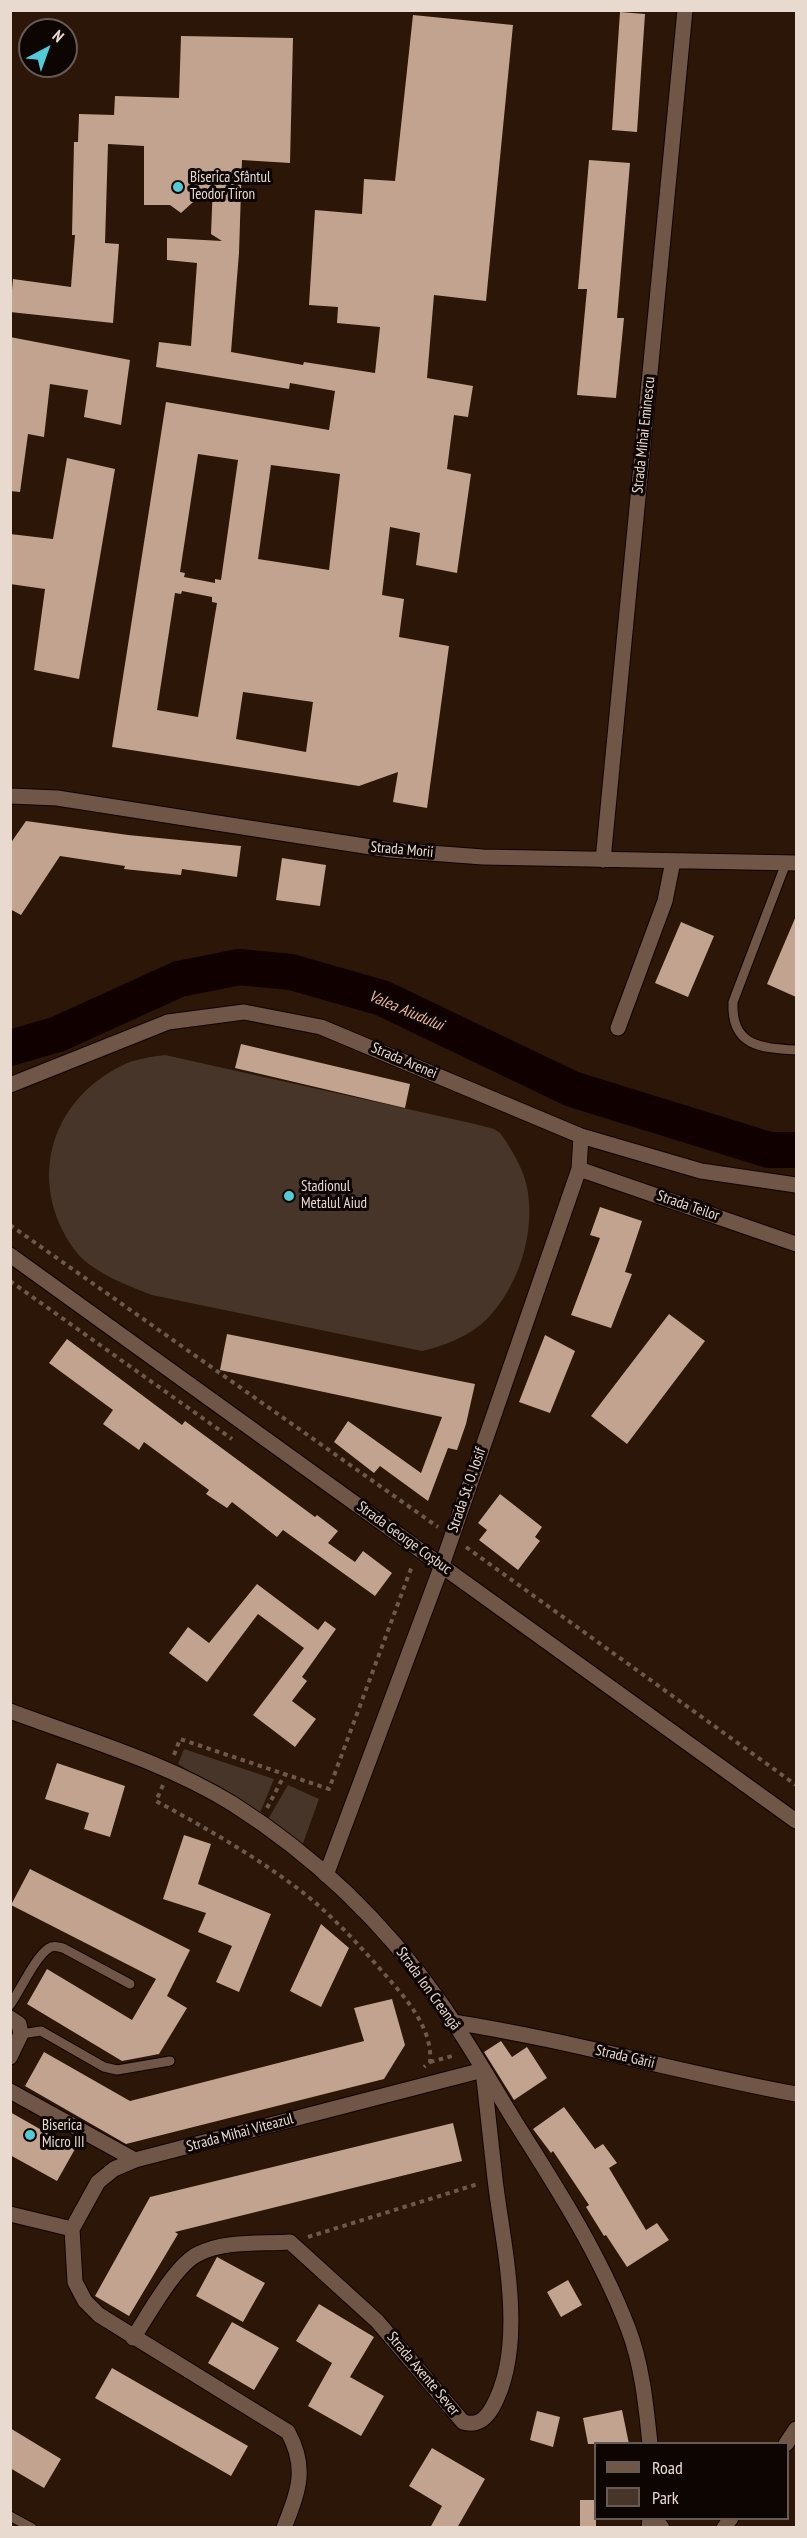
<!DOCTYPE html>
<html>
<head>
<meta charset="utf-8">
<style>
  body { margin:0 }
  #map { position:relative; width:807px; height:2538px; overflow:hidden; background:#2b1607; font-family:"PT Sans Narrow",sans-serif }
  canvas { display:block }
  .frame { position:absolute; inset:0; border:12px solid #e9dad0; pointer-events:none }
  .legend { position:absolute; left:594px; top:2442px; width:195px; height:78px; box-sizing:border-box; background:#0d0502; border:2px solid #655a54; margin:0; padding:8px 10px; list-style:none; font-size:18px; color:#e9dad0 }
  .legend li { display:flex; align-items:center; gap:12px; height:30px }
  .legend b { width:30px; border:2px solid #655a54 }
  .north { position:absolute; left:18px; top:18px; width:60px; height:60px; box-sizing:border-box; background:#0d0502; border:2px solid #655a54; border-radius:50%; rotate:41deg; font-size:16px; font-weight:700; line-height:24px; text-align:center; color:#e9dad0 }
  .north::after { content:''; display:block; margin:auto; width:21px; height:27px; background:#52cbd8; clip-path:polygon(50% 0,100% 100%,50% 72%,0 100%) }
</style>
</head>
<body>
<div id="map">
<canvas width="807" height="2538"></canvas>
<div class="frame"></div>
<ul class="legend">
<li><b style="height:8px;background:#705646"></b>Road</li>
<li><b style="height:16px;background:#473529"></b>Park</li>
</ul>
<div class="north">N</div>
</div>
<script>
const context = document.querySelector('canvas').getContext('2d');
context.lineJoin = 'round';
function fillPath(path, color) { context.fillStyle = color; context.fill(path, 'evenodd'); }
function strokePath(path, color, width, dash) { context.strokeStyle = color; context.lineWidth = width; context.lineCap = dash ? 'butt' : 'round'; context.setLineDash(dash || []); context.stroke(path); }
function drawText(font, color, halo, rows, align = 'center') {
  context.font = font + ' "PT Sans Narrow",sans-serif'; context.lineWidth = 6; context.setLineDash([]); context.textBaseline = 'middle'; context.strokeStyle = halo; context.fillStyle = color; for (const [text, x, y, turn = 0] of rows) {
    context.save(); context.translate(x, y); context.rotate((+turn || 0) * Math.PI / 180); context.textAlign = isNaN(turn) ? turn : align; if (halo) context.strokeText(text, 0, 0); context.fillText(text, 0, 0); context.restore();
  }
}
fillPath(new Path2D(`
  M165,1055L475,1124L494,1129L500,1133C511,1148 523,1168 527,1187C536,1232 519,1286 487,1319C470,1336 444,1346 422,1351L152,1295C128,1286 89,1271 74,1249C27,1183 49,1102 121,1066C134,1059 150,1057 165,1055Z
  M184,1749L274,1779L259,1815L178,1764Z
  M288,1785L319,1799L302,1846L267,1821Z`), '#473529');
strokePath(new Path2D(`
  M10,1048L58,1034L179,979L239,967L291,972L382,998L572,1089L769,1150H796`), '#100100', 36);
fillPath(new Path2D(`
  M620,12L645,14L637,132L612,130Z
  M413,15L513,25L486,301L434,295L427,378L473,386L468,417L454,415L447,469L471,474L457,573L416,565L420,533L390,527L382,595L404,599L399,637L449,646L427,808L393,802L398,772L359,786L112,747L166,402L329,430L335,391L290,383L289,389L156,367L159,342L191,346L197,263L167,260V238L222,241L211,234L213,184L181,213L170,205H144V146L108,144L105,243L119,244L113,323L10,312L13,279L71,287L75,235H72L74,142H78L79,114L114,115L115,96L179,98L181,36L293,38L290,163L242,160L239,253L231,352L303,365L304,362L375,373L380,327L337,323L338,307L309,305L315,210L362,214L364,179L395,181ZM198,454L238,460L221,580L215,579V583L184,577L185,573L180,572ZM271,465L340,474L329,570L258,559ZM182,591L212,597V602L217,603L198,717L157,710L175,593L181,594ZM243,692L313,702L306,752L236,739Z
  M589,160L630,163L617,318H624L616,398L577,395L587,289H578Z
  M10,337L130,360L121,425L84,417L88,390L50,384L44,437L28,434L20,492L10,491Z
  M67,458L115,469L79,679L34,670L45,589L10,584V534L53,539Z
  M26,821L128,835L241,846L237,877L182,869L181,875L124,869L125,866L60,856L21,915L10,909V844Z
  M282,858L326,865L320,906L276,900Z
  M796,916V997L767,984Z
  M681,922L714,936L688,997L655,983Z
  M241,1044L410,1084L405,1108L235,1068Z
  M600,1207L642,1221L625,1272L632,1274L611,1328L571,1315L600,1238L590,1235Z
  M669,1314L705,1341L627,1444L591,1416Z
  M227,1334L475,1384L466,1424L457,1450L448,1448L428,1501L380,1466L374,1473L334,1442L348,1421L421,1473L442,1417L220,1370Z
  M545,1335L575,1351L550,1413L519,1402Z
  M67,1339L182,1425L185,1421L315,1517L317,1515L338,1531L328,1543L355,1562L363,1551L392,1573L375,1596L283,1530L277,1537L232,1502L227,1508L206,1494L209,1490L144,1442L139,1450L103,1424L113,1410L49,1363Z
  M500,1494L542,1527L535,1537L540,1541L518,1570L479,1540L487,1530L478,1523Z
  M257,1584L318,1630L325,1621L336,1629L302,1677L307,1681L292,1701L316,1719L295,1747L253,1715L304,1648L258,1614L207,1682L169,1653L188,1627L209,1643Z
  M57,1763L125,1786L110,1837L84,1829L89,1813L45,1799Z
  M184,1835L211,1844L198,1884L271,1914L239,1992L216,1982L232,1946L198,1932L206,1913L163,1899Z
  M30,1869L190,1950L167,1996L187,2008L159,2054L122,2061L27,2004L47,1969L132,2020L156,1979L11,1905Z
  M321,1924L349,1948L321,2007L290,1991Z
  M392,1999L405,2045L384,2079L126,2144L25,2086L44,2052L130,2101L364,2041L354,2008Z
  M501,2041L512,2057L527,2047L547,2078L514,2100L484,2052Z
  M564,2107L595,2149L603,2144L617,2163L609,2168L646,2230L657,2223L669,2240L627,2267L606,2235L604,2236L586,2207L589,2205L553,2151L551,2153L533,2129Z
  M10,2112L75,2149L57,2181L10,2155Z
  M453,2123L462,2161L175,2232L178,2234L129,2316L95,2296L150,2197Z
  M217,2257L265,2283L243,2322L196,2296Z
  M568,2280L582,2305L561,2317L547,2292Z
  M319,2304L374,2337L350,2377L384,2396L361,2436L308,2406L332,2363L296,2341Z
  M232,2322L279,2348L254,2390L208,2363Z
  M112,2368L248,2446L231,2476L95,2398Z
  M622,2410L629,2444H588L583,2418Z
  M537,2411L560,2417L553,2447L530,2440Z
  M10,2428L61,2459L44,2488L10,2468Z
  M432,2448L485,2479L457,2528H430L442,2506L409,2486Z
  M580,2500H596V2528H580Z`), '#c2a38f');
const service = new Path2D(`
  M786,863L733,1002C731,1046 760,1048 796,1050
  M10,2005C20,1991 35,1957 49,1948C54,1945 58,1947 63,1948L130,1984
  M21,2034L41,2031L104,2067L117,2070L170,2061
  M10,2516L32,2528`);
const minor = new Path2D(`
  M10,796L57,798L390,850L483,857L796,863
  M603,860L685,10
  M618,1028L665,901L673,861
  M10,1085L168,1022L244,1012L321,1027L581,1136L701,1171L796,1185
  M579,1169L796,1244
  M10,1255L796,1821
  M326,1875L442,1565L579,1169L581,1136
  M10,2018L19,2024L21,2034L10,2057
  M453,2022C569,2040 681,2073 796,2094
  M10,2091L135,2160L483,2070C487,2107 491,2143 495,2179C503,2247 528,2345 492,2408C485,2420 477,2426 463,2422L377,2321L290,2242C261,2244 225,2240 198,2254C175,2265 148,2316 133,2338
  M135,2160L114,2169L98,2182L72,2229L75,2282L85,2301L99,2315L288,2432C308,2469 298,2491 284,2528
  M10,2214L72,2229
  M786,2444L796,2429
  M655,2518L662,2528
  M724,2528L731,2518`);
const secondary = new Path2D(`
  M10,1711C85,1739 165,1762 233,1804C315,1856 385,1924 440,2002C467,2040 490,2081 514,2120C556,2186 600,2255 628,2328C642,2364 646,2405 650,2444
  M649,2528L650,2518`);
strokePath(service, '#120200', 11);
strokePath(minor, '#120200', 17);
strokePath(secondary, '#120200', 17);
strokePath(new Path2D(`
  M10,1225L438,1527
  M10,1281L232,1439
  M466,1547L796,1785
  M174,1755L180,1739L329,1789L412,1566
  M163,1785L156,1801C206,1828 255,1856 301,1891C333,1916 361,1947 388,1978C408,2001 433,2030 430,2062L424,2067
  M267,1808L285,1774
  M430,2062L456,2055
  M308,2237L478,2184`), '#6c594c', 4, [4.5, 4.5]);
strokePath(service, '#705646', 9);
strokePath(minor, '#705646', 15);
strokePath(secondary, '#705646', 15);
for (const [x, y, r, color] of [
  [178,187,6,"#52cbd8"],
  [289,1196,6,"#52cbd8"],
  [30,2135,6,"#52cbd8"]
]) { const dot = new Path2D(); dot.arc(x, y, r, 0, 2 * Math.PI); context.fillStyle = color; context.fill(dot); strokePath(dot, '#0d0502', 2); }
drawText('15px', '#e9dad0', '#0d0502', [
  ["Biserica Sfântul",190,178],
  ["Teodor Tiron",190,195],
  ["Stadionul",301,1187],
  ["Metalul Aiud",301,1204],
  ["Biserica",42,2126],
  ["Micro III",42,2143]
], 'left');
drawText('15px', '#e9dad0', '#0d0502', [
  ["Strada Mihai Eminescu",644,435,-84],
  ["Strada Morii",402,850,5],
  ["Strada Arenei",404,1061,23],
  ["Strada Teilor",688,1206,19],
  ["Strada St. O. Iosif",467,1490,-71],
  ["Strada George Coșbuc",404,1538,36],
  ["Strada Ion Creangă",428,1989,54],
  ["Strada Gării",625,2057,13],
  ["Strada Mihai Viteazul",240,2133,-15],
  ["Strada Axente Sever",423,2374,50]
]);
drawText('italic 16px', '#ebb794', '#0d0502', [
  ["Valea Aiudului",406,1011,23]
]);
</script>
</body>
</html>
